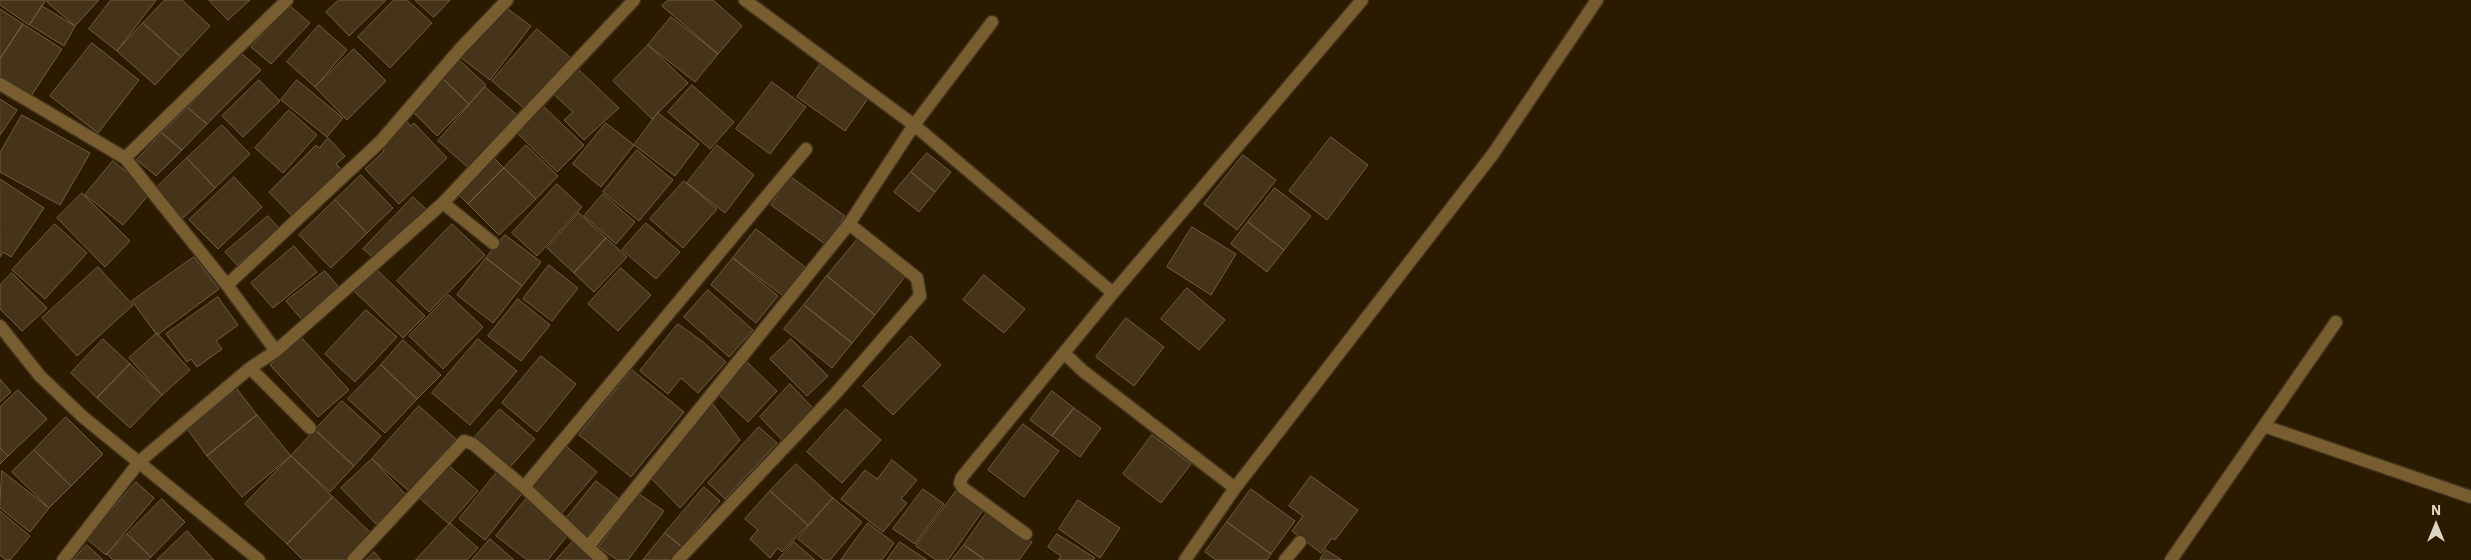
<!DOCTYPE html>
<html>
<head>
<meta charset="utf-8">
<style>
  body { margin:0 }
  #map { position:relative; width:2471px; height:560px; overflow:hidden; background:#291a00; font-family:"IBM Plex Sans",sans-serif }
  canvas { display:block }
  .north { position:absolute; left:2411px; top:500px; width:50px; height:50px; -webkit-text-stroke:4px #291a00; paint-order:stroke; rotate:0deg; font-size:14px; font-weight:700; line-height:20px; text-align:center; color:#dfd5c5 }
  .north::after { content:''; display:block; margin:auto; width:18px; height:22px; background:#dfd5c5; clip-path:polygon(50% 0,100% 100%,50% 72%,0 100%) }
</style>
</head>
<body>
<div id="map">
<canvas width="2471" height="560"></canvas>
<div class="north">N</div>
</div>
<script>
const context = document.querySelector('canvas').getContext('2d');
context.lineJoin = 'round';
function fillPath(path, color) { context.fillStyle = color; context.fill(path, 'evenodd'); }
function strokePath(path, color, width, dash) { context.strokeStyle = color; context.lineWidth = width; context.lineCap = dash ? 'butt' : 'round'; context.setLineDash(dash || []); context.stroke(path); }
const building = new Path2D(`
  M0,0H46L29,25L0,5Z
  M48,0H99L75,26L47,2Z
  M111,0H156L117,51L89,29Z
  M165,0H182L210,26L181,57L143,23Z
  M209,0H250L228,20Z
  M339,0H386L349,36L326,12Z
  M394,0H407L432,23L390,68L358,37Z
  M415,0H450L434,17Z
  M668,0H713L742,26L718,54L662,6Z
  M42,6L75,26L64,46L30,25Z
  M290,6L310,23L271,64L251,47Z
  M505,7L531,26L490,80L460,57Z
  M0,9L23,24L0,59Z
  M671,17L718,54L695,82L648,45Z
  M143,23L181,57L155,85L117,51Z
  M23,24L62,49L31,96L0,76V59Z
  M319,25L347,50L315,87L287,62Z
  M537,29L571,58L526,110L492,81Z
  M92,43L139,80L98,133L50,96Z
  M648,45L688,83L652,119L613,81Z
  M354,49L386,81L347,120L315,87Z
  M241,53L261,70L207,124L188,108Z
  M455,56L486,85L469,104L440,76Z
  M821,63L869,97L845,131L797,97Z
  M575,66L619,108L584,140L564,120L573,112L550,91Z
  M440,76L469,104L437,136L411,110Z
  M259,80L280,101L243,137L222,116Z
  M297,80L343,118L327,137L281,100Z
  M772,82L806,107L770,154L736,129Z
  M692,85L734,122L710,149L668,112Z
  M485,87L517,115L470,169L438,141Z
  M0,99L17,110L0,135Z
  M541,104L584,145L557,172L514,130Z
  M188,108L207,124L182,150L162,133Z
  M289,110L317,135L283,173L255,148Z
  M658,113L699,144L675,176L634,145Z
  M22,115L90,153L60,205L0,172V153Z
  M407,121L410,126L414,123L447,158L399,204L365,169L384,151L381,146Z
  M606,123L634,145L601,187L573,164Z
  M222,125L250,154L215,188L187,158Z
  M162,133L182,150L156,176L137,160Z
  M1331,137L1368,165L1327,220L1289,191Z
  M328,138L345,156L336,164L343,171L295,219L269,192L316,145L319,148Z
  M526,145L558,176L536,199L504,168Z
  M717,145L754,175L725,213L687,183Z
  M637,150L673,180L639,221L603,192Z
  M927,153L951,172L935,192L911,172Z
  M1243,155L1276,180L1237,230L1204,204Z
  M493,157L504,168L468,204L457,193Z
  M187,158L215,188L183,218L155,189Z
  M113,161L151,192L123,225L85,195Z
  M504,168L536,199L499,235L468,204Z
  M911,172L935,192L919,212L894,192Z
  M361,175L393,208L367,233L335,200Z
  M234,177L262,207L218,249L189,220Z
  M791,177L845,216L825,244L771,205Z
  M0,179L44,208L11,257L3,252L0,257Z
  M684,181L717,209L683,248L650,219Z
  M557,184L582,207L537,256L512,233Z
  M1275,188L1311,216L1284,250L1248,222Z
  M82,193L130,241L105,267L57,218Z
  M603,194L635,222L616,244L584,216Z
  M413,197L426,209L376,260L363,249Z
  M335,200L367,233L331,268L299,235Z
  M579,213L606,238L574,273L547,248Z
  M268,216L280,229L237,265L225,252Z
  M1248,222L1284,250L1267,272L1231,244Z
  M646,223L680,252L656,279L622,250Z
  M55,224L87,253L45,299L12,270Z
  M452,224L485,255L429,312L397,281Z
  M1192,227L1236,254L1211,295L1167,267Z
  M756,229L805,267L783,296L733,258Z
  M505,235L541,262L522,286L486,258Z
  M861,235L908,273L875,315L827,276Z
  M606,238L627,257L594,292L574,273Z
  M294,246L317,272L273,308L251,283Z
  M194,257L219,289L157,335L132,301Z
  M486,258L522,286L493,323L457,295Z
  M733,258L778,296L756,323L711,285Z
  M549,265L578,288L552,321L523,299Z
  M98,267L133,305L77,356L42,318Z
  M375,268L425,316L403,338L354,291Z
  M621,268L651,295L618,331L588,304Z
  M325,271L342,291L303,321L286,301Z
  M12,273L47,308L22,331L0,309V285Z
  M984,275L1025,309L1004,333L963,300Z
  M827,276L875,315L852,343L804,305Z
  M1187,288L1225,320L1199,350L1161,319Z
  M708,290L753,330L729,357L684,317Z
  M449,295L483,327L443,369L409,336Z
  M218,297L238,325L216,341L222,349L197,367L191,359L187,362L166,334Z
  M518,299L550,325L521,361L488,336Z
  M804,305L852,343L832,368L784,329Z
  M366,310L397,337L355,382L325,354Z
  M1126,318L1164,347L1134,386L1096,357Z
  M678,324L702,341L726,362L698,393L681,378L668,394L640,371Z
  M157,333L190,370L162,395L129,358Z
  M911,336L941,365L893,415L863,386Z
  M294,337L298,340L301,337L349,390L318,417L270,365L283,353L279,350Z
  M103,339L130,364L97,398L71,373Z
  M478,339L517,371L470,425L432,393Z
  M791,339L828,376L807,396L770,359Z
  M403,340L441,375L417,399L381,365Z
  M541,356L576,384L537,432L502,403Z
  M747,362L777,391L748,422L717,393Z
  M130,364L162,395L130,428L97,398Z
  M381,365L417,399L385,433L348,399Z
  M632,370L684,412L631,477L579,435Z
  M0,379L11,392L0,402Z
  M790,384L813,408L783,441L760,417Z
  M237,389L257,415L207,456L188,430Z
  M18,390L47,419L8,456L0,448V407Z
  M1052,391L1074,408L1052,436L1030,420Z
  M342,401L381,436L354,466L315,430Z
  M713,404L740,440L680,508L651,478L682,434Z
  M419,406L456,439L409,491L372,459Z
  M1074,408L1101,428L1080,457L1052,436Z
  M500,409L535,439L509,468L474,438Z
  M846,409L881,440L842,483L807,452Z
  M257,415L291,456L242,497L207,456Z
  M66,417L103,454L71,486L34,450Z
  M1023,424L1059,451L1024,497L988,470Z
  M759,427L777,443L725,499L708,483Z
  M315,430L354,466L330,492L291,456Z
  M1152,435L1191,464L1161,503L1123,474Z
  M567,447L597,472L561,514L530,488Z
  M0,448L8,456L0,464Z
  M34,450L71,486L49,508L12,472Z
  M291,456L333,497L287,544L245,504Z
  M372,459L407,496L376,524L341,488Z
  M892,460L917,480L901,499L907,503L883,532L841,499L865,470L877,479Z
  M446,463L478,491L449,524L417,496Z
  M796,464L833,498L808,525L770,491Z
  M2,471L49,508L30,532L0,508Z
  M498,471L524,491L485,540L459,519Z
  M1311,476L1358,510L1335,540L1332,538L1321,553L1292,531L1303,516L1289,506Z
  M596,481L618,498L586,538L564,521Z
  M136,482L154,498L106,555L87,539Z
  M704,487L720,501L682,547L665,533Z
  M923,489L944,504L915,544L893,529Z
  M1251,489L1295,521L1271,554L1227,522Z
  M957,490L984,509L948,560H936L916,546Z
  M770,491L808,525L782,552L778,548L770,558L750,539L758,530L745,519Z
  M639,494L664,511L628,560H617L599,547Z
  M333,497L372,534L347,560H303L287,544Z
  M833,498L862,522L830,560H824L798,539Z
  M162,499L185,522L151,557L127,534Z
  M526,499L570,532L548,560H527L496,536Z
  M1078,500L1120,528L1100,558L1059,529Z
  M0,511L30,536L10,560H6L0,555Z
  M988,511L1032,542L1019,560H986L964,545Z
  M1227,522L1271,554L1267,560H1216L1205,552Z
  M450,523L478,548L467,560H416Z
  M868,523L894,543L882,560H841Z
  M187,531L214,560H157Z
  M665,533L682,547L672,560H643Z
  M127,534L151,557L148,560H113L107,554Z
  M1057,534L1095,558L1093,560H1058L1061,556L1048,547Z
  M576,538L598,560H556Z
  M490,539L514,560H472Z
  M794,542L815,560H778Z
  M900,542L927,560H887Z
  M87,545L103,560H73Z
  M964,545L984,560H952Z
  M1326,550L1342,560H1320Z
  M374,552L381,560H366Z`);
fillPath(building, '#453419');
strokePath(building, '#715e42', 1);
const minor = new Path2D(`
  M745,0L914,125L1113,293
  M0,84L125,158L227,285L276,351
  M125,158L287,0
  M443,203L493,243
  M227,285L381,141L461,48L507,0
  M0,326L40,376L83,417L259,560
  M1064,353L1083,371L1235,488L1185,560
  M250,368L310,428
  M2264,426L2471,497
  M524,487L806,149
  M1235,488L1493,154L1597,0
  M1026,534L963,488L960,483L962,477L1113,293L1362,0
  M588,547L849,224L914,125L992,22
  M63,560L140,461L250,368L276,351L443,203L634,0
  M353,560L464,441L473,444L524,487L602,560
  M678,560L836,393L920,296L917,278L849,224
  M1285,560L1300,542
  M2171,560L2336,322`);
strokePath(minor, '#42341c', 15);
strokePath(minor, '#785d30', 12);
</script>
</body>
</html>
